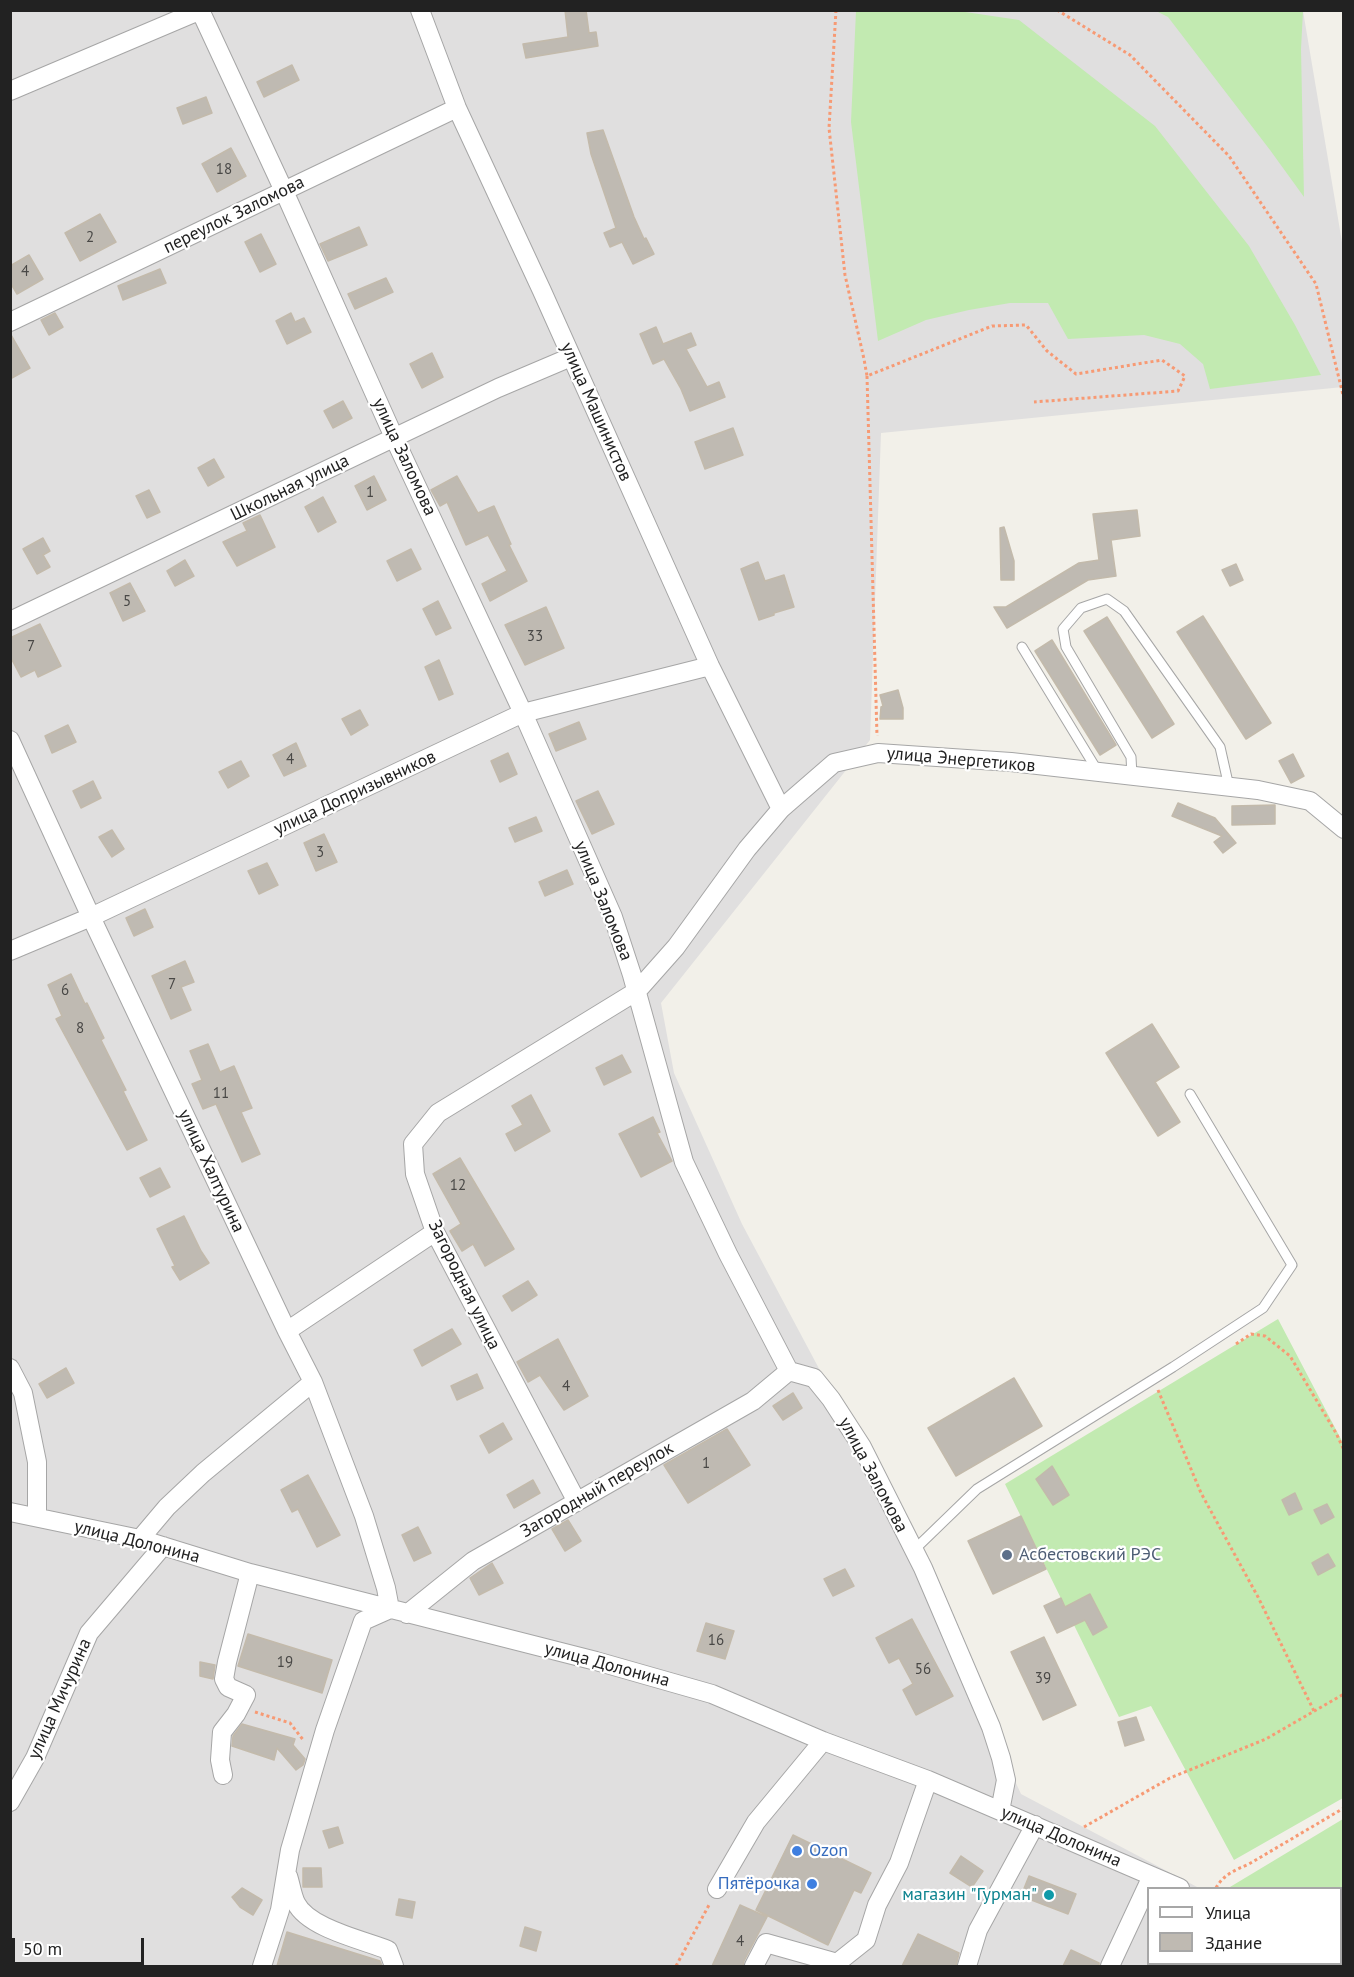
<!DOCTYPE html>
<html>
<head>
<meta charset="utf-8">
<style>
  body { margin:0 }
  #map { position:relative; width:1354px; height:1977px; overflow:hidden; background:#f2f0e9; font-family:"PT Sans",sans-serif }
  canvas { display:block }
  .frame { position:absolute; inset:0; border:12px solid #222; pointer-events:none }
  .legend { position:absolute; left:1147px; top:1887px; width:195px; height:78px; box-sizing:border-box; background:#fff; border:2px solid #a7a7a7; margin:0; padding:8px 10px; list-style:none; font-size:18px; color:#222 }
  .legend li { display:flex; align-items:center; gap:12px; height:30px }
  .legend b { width:30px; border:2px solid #a7a7a7 }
  .scale { position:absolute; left:12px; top:1938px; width:132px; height:27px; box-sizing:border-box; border:3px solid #222; border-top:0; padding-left:8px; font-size:18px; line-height:21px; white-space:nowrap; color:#222; -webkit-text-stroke:4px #fff; paint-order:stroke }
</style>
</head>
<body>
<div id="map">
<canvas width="1354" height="1977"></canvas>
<div class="frame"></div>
<ul class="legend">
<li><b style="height:8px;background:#fff"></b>Улица</li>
<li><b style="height:16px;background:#bfbab2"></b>Здание</li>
</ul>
<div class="scale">50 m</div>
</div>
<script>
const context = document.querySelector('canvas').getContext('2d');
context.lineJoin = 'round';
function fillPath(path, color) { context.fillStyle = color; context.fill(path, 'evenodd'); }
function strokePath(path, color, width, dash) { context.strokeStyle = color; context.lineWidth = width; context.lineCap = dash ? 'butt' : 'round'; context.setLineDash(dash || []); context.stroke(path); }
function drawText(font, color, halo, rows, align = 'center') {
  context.font = font + ' "PT Sans",sans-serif'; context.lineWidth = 4.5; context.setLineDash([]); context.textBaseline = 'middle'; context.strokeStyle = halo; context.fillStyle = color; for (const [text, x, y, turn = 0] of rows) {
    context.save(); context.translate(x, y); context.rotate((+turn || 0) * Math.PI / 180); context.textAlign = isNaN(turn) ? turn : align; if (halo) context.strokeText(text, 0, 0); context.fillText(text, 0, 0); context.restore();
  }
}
fillPath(new Path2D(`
  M11,11H1303L1343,248V387L881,433L870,740L661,1003L674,1073L742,1224L832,1393L852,1427L1021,1794L1199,1888H1148V1964H1307L1304,1966H11Z`), '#e0dfdf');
fillPath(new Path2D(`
  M952,10L1019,20L1155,126L1249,246L1295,325L1321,375L1210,389L1203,364L1180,344L1144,335L1068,339L1048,303H1010L969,310L926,320L878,341L851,122L856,11Z
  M1156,11H1303L1301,49L1304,197L1270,150L1168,17Z
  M1278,1319L1343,1443V1798L1234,1860L1151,1706L1119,1717L1005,1484Z
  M1343,1819V1942L1341,1941L1340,1888L1230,1887Z`), '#c2eab1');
const building = new Path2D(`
  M565,10H586L589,33L596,32L598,46L526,58L523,44L568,37Z
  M292,65L299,80L264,97L257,82Z
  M206,97L212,113L183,124L177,108Z
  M603,130L634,217L644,239L646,238L654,254L633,264L622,242L610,247L604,233L616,228L591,154L587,133Z
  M231,148L246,176L217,192L202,164Z
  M100,214L116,242L80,261L65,233Z
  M359,227L367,245L328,261L320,244Z
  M261,234L276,264L260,272L245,242Z
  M29,255L43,279L17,294L10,282V266Z
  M160,269L166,283L123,300L118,286Z
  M386,278L393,292L355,309L348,294Z
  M55,313L63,327L49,335L41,320Z
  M291,313L295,322L304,318L311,332L287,344L276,321Z
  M656,327L663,344L691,333L696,345L686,349L707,387L719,382L725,397L690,411L681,389L664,359L653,364L640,334Z
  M10,333L30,368L10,379Z
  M432,353L443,377L422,388L410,364Z
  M343,401L352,418L333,428L324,411Z
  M733,428L743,455L705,469L695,442Z
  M214,459L224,477L208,486L198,468Z
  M374,476L386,500L367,510L355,486Z
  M457,476L478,513L494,506L511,544L509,545L527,581L490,601L482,584L507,571L488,535L466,545L447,502L440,506L431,490Z
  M149,490L160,512L147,518L136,496Z
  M323,497L336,522L318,532L305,507Z
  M1137,510L1140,536L1111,540L1116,576L1088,580L1007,628L994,607H1006L1079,563L1099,560L1093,514Z
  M260,515L275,547L237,566L223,542L247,531L243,523Z
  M1004,527L1014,561V580H1001L1000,528Z
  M43,538L50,551L43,555L50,567L37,574L23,549Z
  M411,549L421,569L397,581L387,561Z
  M185,560L194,576L175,586L167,571Z
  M758,562L765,581L784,575L794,607L774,613V615L759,620L741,569Z
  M1236,564L1243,580L1230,586L1222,570Z
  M130,583L145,611L123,621L110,593Z
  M438,601L451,628L436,635L423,609Z
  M546,607L564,648L525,665L505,625Z
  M1203,616L1271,723L1246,739L1177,632Z
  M1107,617L1174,724L1152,738L1084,631Z
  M40,624L61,666L38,677L35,670L21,677L10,656V638Z
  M1052,640L1116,745L1100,755L1035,651Z
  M439,660L453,694L439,700L425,667Z
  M898,690L903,708V719H880L881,707L883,706L880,695Z
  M360,710L368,725L351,735L342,719Z
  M579,722L586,739L556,751L549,734Z
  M68,725L76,742L52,753L45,736Z
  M296,743L306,766L284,776L273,755Z
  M508,753L517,774L500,782L491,761Z
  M1293,754L1304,776L1291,783L1279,761Z
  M241,761L249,776L228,788L219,772Z
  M93,781L101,798L81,808L73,791Z
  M598,791L614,824L592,834L576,801Z
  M1178,803L1215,818L1236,843L1223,853L1214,842L1222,836L1172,816Z
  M1275,805V824L1232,825V806Z
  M536,817L542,831L515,842L509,828Z
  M112,830L124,849L112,857L99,837Z
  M324,834L337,862L316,871L304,843Z
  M267,863L278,885L259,894L248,871Z
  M567,870L573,884L545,896L539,882Z
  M145,909L153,927L134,936L126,918Z
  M185,961L194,982L181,987L191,1010L171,1019L152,976Z
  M71,974L85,1004L87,1003L104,1038L101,1040L126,1090L123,1091L147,1140L127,1150L56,1019L62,1016L48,985Z
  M1152,1024L1179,1067L1155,1082L1180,1122L1158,1136L1106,1053Z
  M208,1044L220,1072L234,1066L252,1108L241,1112L260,1154L242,1162L216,1104L203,1109L192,1084L202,1080L190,1051Z
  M622,1055L631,1072L604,1085L596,1068Z
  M531,1095L550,1131L515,1151L506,1134L523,1125L512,1106Z
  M653,1117L660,1132L657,1133L672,1161L641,1177L619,1134Z
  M460,1158L514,1249L485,1266L473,1244L462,1251L450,1231L461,1224L433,1174Z
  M160,1168L170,1187L150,1197L140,1178Z
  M184,1216L201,1251L209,1263L180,1280L172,1267L175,1266L157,1229Z
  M528,1281L537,1295L512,1311L503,1296Z
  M452,1329L461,1344L422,1366L414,1350Z
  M558,1339L588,1396L564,1410L540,1375L528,1382L517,1362Z
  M66,1368L74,1383L47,1398L39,1384Z
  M477,1374L483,1388L457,1400L451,1386Z
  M1014,1378L1042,1426L956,1476L928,1428Z
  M793,1393L802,1408L783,1420L773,1406Z
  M503,1423L512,1439L489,1453L480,1436Z
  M727,1429L750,1465L688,1503L664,1465Z
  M1052,1466L1069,1495L1053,1505L1036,1479Z
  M308,1475L340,1535L317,1547L298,1509L292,1512L281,1490Z
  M533,1480L540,1493L514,1508L507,1495Z
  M1295,1493L1302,1509L1289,1515L1282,1500Z
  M1327,1504L1334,1517L1321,1524L1314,1510Z
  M1021,1516L1046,1569L993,1594L968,1541Z
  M568,1520L581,1541L565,1551L552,1529Z
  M418,1527L431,1553L414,1561L402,1535Z
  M1328,1554L1335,1566L1318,1575L1312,1563Z
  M492,1563L503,1583L479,1595L470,1578Z
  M845,1569L854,1586L833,1596L824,1579Z
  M1090,1594L1107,1627L1093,1635L1085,1620L1057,1633L1044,1606L1061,1598L1065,1607Z
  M912,1619L953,1696L916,1715L903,1690L913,1684L899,1658L889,1663L876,1638Z
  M706,1623L734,1631L725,1659L697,1651Z
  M248,1634L332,1660L322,1693L238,1666Z
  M1044,1637L1076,1705L1043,1720L1011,1652Z
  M200,1662L215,1665L213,1679L200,1676Z
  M1136,1717L1144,1740L1125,1746L1118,1722Z
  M242,1724L295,1739L293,1745L305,1759L303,1765L296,1770L277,1748L274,1760L232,1746L233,1736Z
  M338,1827L343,1843L329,1848L323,1831Z
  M793,1835L871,1873L861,1893L854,1890L828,1945L756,1910Z
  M961,1856L983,1871L972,1887L950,1873Z
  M303,1868H321L322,1887H303Z
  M1029,1876L1076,1894L1068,1914L1021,1896Z
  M242,1888L262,1900L253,1915L240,1907L232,1897Z
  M399,1899L415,1902L412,1918L396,1915Z
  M740,1905L767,1917L744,1961L743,1966H712Z
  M525,1927L541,1932L536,1951L520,1946Z
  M287,1932L380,1961L382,1966H277Z
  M918,1934L959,1953L956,1966H902Z
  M1071,1950L1099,1963V1966H1063Z`);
fillPath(building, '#bfbab2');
strokePath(building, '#c3baab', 1.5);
const service = new Path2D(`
  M1022,647L1097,770
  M1132,776L1131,757L1066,647L1063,629L1081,608L1107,599L1124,611L1220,747L1229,787
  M914,1550L977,1489L1173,1367L1263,1308L1292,1265L1190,1094`);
const minor = new Path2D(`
  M200,10L284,191L397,444L523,713L613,917L632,975L684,1162L728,1254L789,1371L814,1378L831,1399L862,1447L923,1568L991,1727L1001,1758L1006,1780L1000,1811
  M420,10L457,108L542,291L710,666L781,809
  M10,91L201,10
  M10,322L457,108
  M10,621L498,388L571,357
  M10,740L91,917L287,1331L313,1382L364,1516L386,1588L390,1609L363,1621L325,1730L290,1850L280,1910L262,1966
  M10,951L91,917L523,713L710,666
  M287,1331L435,1232
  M10,1368L23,1393L37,1462V1517
  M577,1502L435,1232L415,1174L413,1144L438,1113L637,991L676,947L747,849L781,809L834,763L878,753L1011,762L1258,790L1310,801L1344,829
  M10,1512L140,1539L250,1573L596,1661L712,1694L823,1741L928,1780L1180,1888
  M140,1539L167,1507L203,1473L313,1382
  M407,1614L473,1561L753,1401L789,1371
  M223,1775L220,1760L222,1732L236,1714L246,1695L228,1687L224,1679L227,1662L250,1573
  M10,1802L35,1758L89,1633L163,1546
  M288,1876C291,1885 292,1895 296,1903C308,1928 363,1940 388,1950L394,1966
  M717,1889L756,1822L823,1741
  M1336,1964L1342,1966
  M754,1966L766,1943L837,1963L866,1940L877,1905L899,1863L928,1780
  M967,1966L978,1930L1035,1825
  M1110,1966L1152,1876
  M1292,1966L1295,1964`);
strokePath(service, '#a6a6a6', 11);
strokePath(minor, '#a6a6a6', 20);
strokePath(new Path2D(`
  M836,10L829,128L845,275L864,359L867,376L992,326L1026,325L1047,351L1076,374L1162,360L1185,376L1178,391L1034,402
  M1057,10L1130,55L1229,156L1316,284L1344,399
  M867,376L877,736
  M1236,1344L1251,1334L1265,1336L1290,1356L1336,1433L1344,1450
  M1158,1390L1201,1493L1258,1597L1314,1711
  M255,1712L290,1723L304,1741
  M1084,1827L1170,1778L1266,1739L1344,1694
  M1216,1888C1223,1875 1235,1870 1249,1864L1344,1808
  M676,1966L709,1905`), '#f79a74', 3, [3, 3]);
strokePath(service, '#fff', 9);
strokePath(minor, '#fff', 18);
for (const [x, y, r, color] of [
  [1007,1555,6,"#5c6f8a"],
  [797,1851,6,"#3f7fe0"],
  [812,1884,6,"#3f7fe0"],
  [1049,1895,6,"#0f9aa8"]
]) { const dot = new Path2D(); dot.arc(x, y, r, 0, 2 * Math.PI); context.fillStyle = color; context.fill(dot); strokePath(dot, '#fff', 2); }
drawText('15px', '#494846', null, [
  ["18",224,170],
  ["2",90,238],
  ["4",25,272],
  ["1",370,493],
  ["5",127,602],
  ["33",535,637],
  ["7",31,647],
  ["4",290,760],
  ["3",320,853],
  ["7",172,985],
  ["6",65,991],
  ["8",80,1029],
  ["11",221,1094],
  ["12",458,1186],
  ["4",566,1387],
  ["1",706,1464],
  ["16",716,1641],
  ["19",285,1663],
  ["56",923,1670],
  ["39",1043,1679],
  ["4",740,1942]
]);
drawText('18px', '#222', '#fff', [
  ["переулок Заломова",234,215,-26],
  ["улица Машинистов",596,412,66],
  ["улица Заломова",404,457,65],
  ["Школьная улица",290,488,-26],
  ["улица Энергетиков",961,760,5],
  ["улица Допризывников",355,793,-25],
  ["улица Заломова",603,901,68],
  ["улица Халтурина",211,1171,65],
  ["Загородная улица",464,1285,64],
  ["улица Заломова",873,1475,62],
  ["Загородный переулок",597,1490,-30],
  ["улица Долонина",137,1542,14],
  ["улица Долонина",607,1665,15],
  ["улица Мичурина",60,1699,-66],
  ["улица Долонина",1061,1837,23]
]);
drawText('18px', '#4e5e75', '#fff', [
  ["Асбестовский РЭС",1019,1555]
], 'left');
drawText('18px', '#366cbe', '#fff', [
  ["Ozon",809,1851],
  ["Пятёрочка",800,1884,"right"]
], 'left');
drawText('18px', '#0d838f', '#fff', [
  ["магазин \"Гурман\"",1037,1895]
], 'right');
</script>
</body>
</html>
